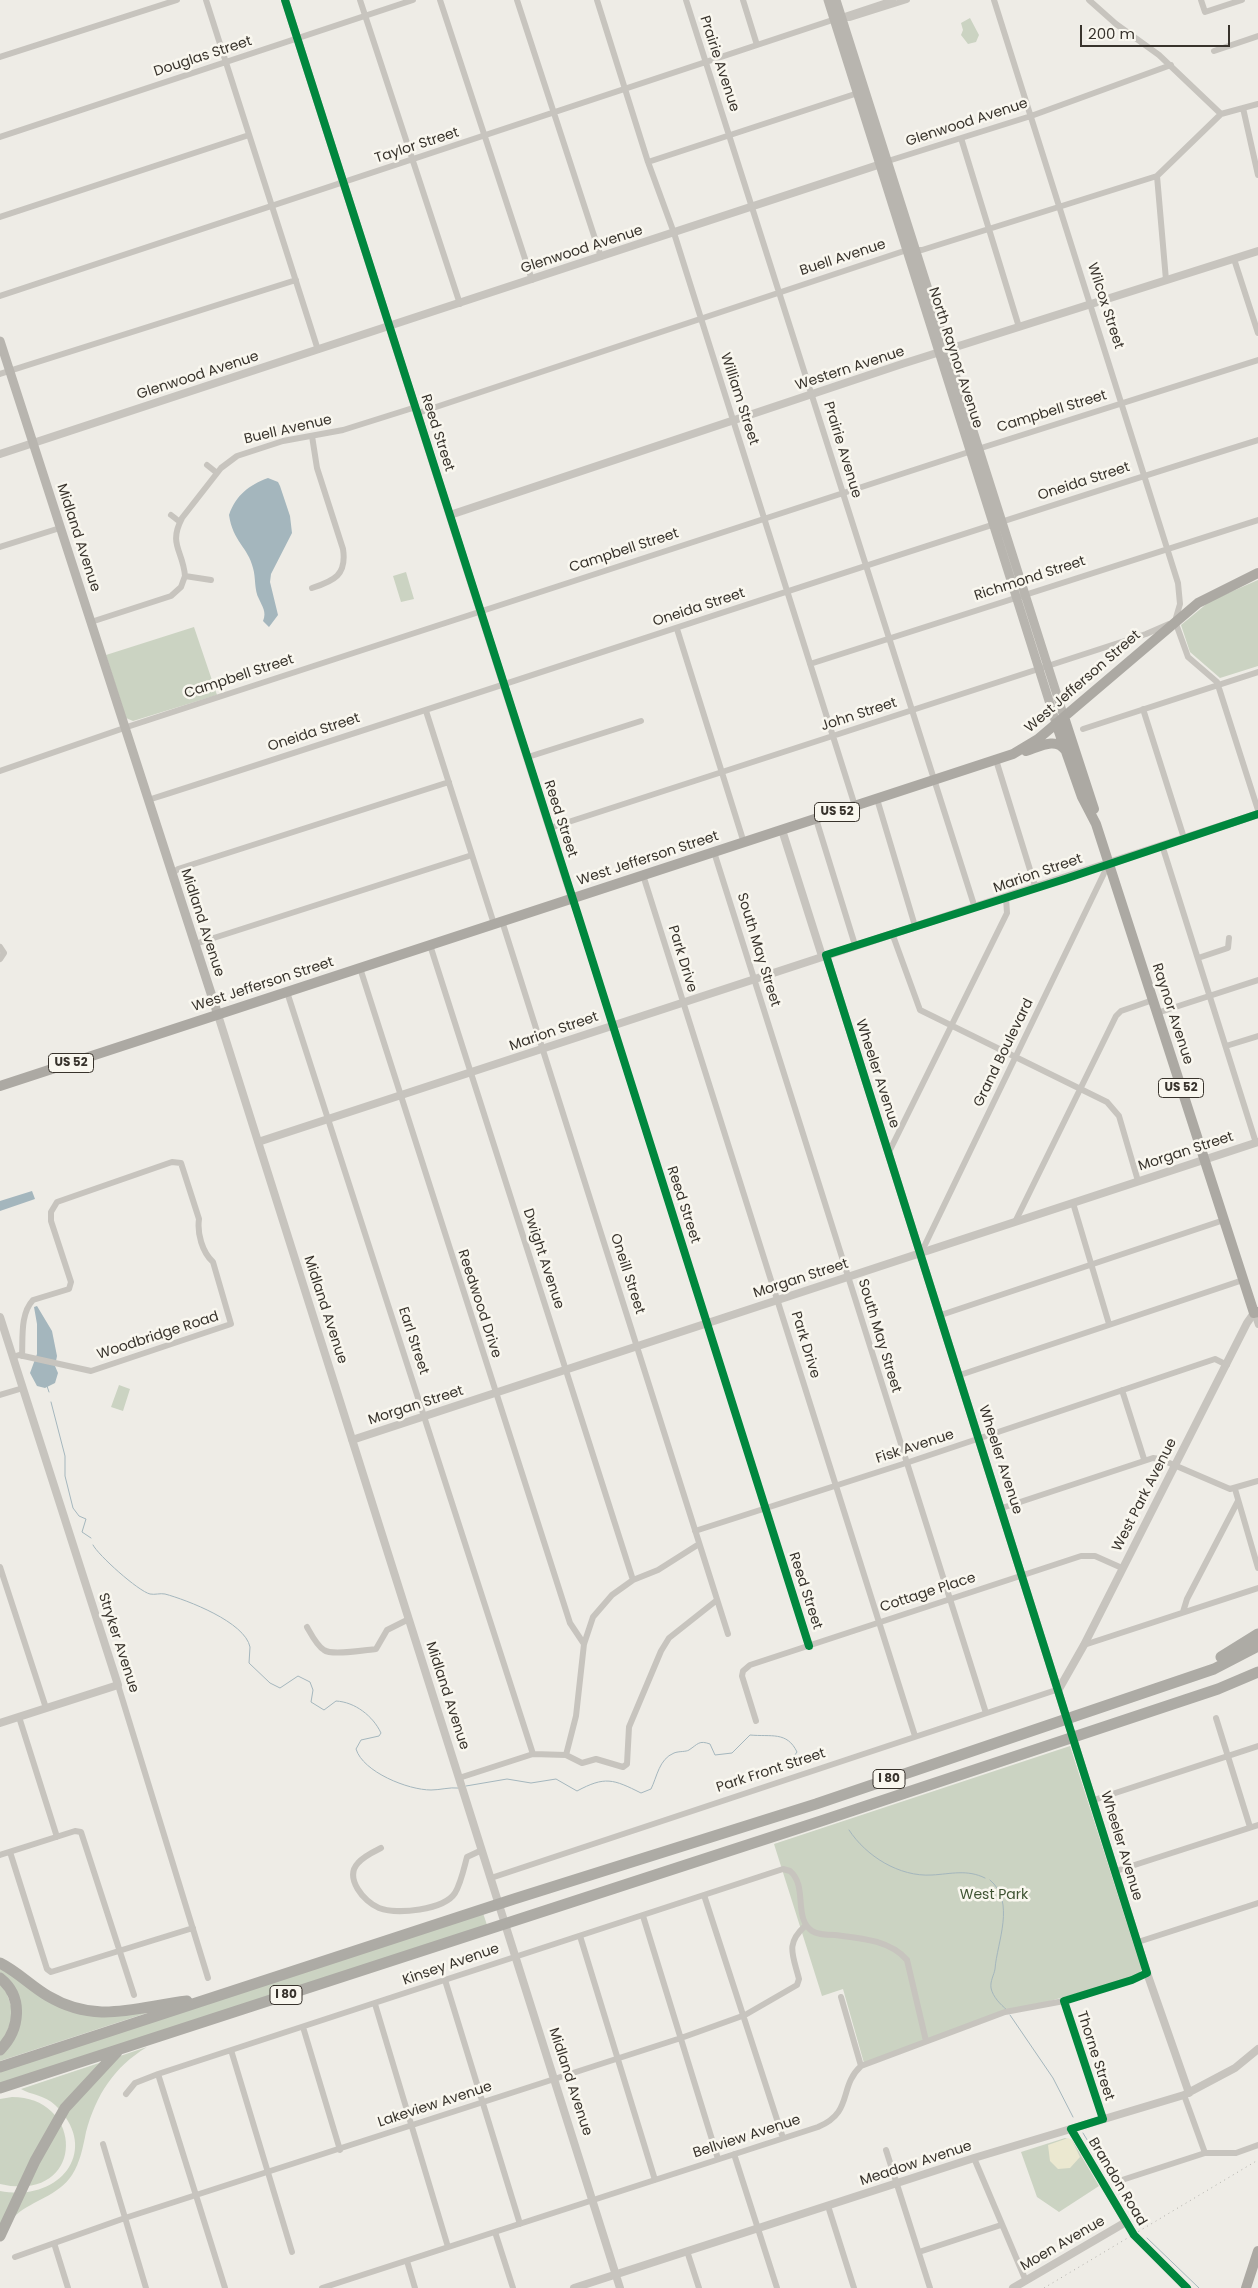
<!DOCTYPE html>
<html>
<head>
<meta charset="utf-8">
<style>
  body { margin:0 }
  #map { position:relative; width:1258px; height:2288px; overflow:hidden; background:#eeece6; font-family:Poppins,sans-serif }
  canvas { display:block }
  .scale { position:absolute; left:1080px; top:25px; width:150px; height:22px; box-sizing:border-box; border:2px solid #38332c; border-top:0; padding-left:6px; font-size:15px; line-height:18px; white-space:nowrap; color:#38332c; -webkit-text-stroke:4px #f9f7ef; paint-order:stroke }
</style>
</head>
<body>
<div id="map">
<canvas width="1258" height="2288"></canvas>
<div class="scale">200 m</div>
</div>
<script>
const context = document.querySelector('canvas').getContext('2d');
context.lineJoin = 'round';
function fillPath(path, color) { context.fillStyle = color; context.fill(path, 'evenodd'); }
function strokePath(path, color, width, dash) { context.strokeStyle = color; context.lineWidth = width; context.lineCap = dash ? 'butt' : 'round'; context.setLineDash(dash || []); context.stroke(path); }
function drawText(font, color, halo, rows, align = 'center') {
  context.font = font + ' Poppins,sans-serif'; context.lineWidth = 5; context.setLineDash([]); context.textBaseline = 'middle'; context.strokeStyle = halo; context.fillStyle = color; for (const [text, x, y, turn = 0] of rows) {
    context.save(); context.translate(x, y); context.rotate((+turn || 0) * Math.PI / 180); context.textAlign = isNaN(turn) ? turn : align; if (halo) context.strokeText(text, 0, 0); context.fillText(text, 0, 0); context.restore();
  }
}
fillPath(new Path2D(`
  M970,18L979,35L976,42L968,44L961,35L963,30L961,23Z
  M406,572L414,599L401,602L393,576Z
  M1258,580V666L1220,678L1190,652L1181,625L1210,601Z
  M194,627L217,695L133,721L126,718L106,655Z
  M119,1385L130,1389L123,1411L111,1407Z
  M1070,1746L1142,1970L1134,1977L980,2021L864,2063L843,1989L822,1996L774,1844Z
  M483,1913L487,1925L0,2084V2071Z
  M0,1966L64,2007L159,2009L0,2061V2054L18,2026L0,1974Z
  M0,1984C19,2006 13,2022 0,2045Z
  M147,2047C114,2067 96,2095 86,2132C83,2147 80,2163 72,2175C58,2196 33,2200 16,2215C10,2220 5,2227 0,2232V2191C60,2203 102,2150 55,2105C45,2095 31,2095 21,2089Z
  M12,2097C86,2097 86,2204 0,2184V2099Z
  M1065,2138L1072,2140L1099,2186L1059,2212L1037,2197L1021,2152Z`), '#cbd3c2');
fillPath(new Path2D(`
  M1068,2138L1072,2140L1080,2157L1070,2168L1058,2169L1050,2161L1048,2145Z`), '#ebe8d0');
fillPath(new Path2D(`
  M268,478L278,482L280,486L290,516L292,533L271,574L270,582L278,615L269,627L263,621C267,612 262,606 259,599C254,590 256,578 253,568C248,547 233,542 229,515C236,495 249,485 268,478Z
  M32,1191L35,1199L0,1211V1201Z
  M37,1306L52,1331L57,1356L55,1366L58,1373L55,1383L45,1388L37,1386L30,1373L37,1354V1324L34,1307Z`), '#a4b6bd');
strokePath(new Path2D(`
  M47,1386L49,1392
  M51,1402L65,1456V1476L73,1508L79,1516L86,1519L82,1532L91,1538
  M93,1545C98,1555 138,1591 150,1594C155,1595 160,1593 165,1594C187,1600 245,1622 250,1647C250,1652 249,1658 249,1663L270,1683L280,1688L298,1676L310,1682L313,1690L311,1702L324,1710L336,1701C355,1702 373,1716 381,1733L379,1736L361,1740L356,1749C363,1772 408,1790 431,1790C440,1790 450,1787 458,1788
  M466,1786L507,1779L531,1783L556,1779L577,1791C605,1776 613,1779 641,1793L651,1789C657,1777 659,1759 674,1753C679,1751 686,1752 689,1750C698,1744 699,1740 710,1744L715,1755L732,1753L750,1735C771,1737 787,1731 797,1752L783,1771
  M849,1830C866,1856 899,1877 932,1875C951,1874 967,1869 985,1878
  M990,1880C1016,1902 997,1942 995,1969C994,1975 990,1981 991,1988C993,1997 1000,2004 1007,2010
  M1010,2015L1053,2078L1073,2117
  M1083,2133L1140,2227
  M1147,2238L1199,2288`), '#a4b6bd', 1);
strokePath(new Path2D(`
  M206,0L318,350
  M360,0L460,304
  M440,0L532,280
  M517,0L601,257
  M597,0L648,162L674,233L855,806
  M686,0L975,908
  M743,0L757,45
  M994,0L1178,583L1180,604L1175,621
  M1089,0L1116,24L1159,55L1221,114
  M1201,0L1205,12L1242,0
  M843,18H850L907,0
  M1214,51L1258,36
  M0,57L177,0
  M1243,108L1258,175
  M0,137L413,0
  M961,138L1019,327
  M888,161L1031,116L1171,65
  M648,162L861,92
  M1157,176L1166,280
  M0,217L249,135
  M1234,259L1258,333
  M0,296L893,0
  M0,374L296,280
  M418,413L907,250H922L1157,176L1221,114L1258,104
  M312,436L317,468L343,549C347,575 334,581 312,588
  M207,465L217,473
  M171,515L180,522
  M0,547L60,528
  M185,576L211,580
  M1175,621L1188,657L1217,682L1258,810
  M91,622L171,596L181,587L185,576C183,550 168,545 182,518L221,468L237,456L283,441L343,430L416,407
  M677,629L744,843
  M810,664L1258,520
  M1143,709L1184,838
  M426,711L494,924
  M1083,729L1258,672
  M528,757L641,721
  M996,760L1036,889
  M0,771L130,726L978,449L1258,360
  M877,799L915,926
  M148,800C519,681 887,556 1258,440
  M816,819L855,945
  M550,828L1146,634L1169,624
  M1162,845L1256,1143
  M714,852L986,1713
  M172,874L178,869L449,782
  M643,875L915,1736
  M572,898L809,1646
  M502,921L728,1634
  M892,933L920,1010L1107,1102L1119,1116L1138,1181
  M195,944L472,855
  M430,945L633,1580
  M0,947L4,953L0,959
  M1198,958L1228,948L1229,938
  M360,968L570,1623L584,1644
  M287,992L533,1754
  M1157,1013L1258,980
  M1226,1046L1258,1036
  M889,1152L1007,913L1006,898
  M1073,1203L1109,1324
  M1015,1222L1116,1016L1121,1011L1153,1000
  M921,1253L1109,863
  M1254,1313L1258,1325
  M941,1315L1224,1220
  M13,1357L19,1355L91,1371L231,1324L213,1262C202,1252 197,1233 199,1219L181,1163L172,1162L57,1202L51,1212V1221L71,1282L69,1289L33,1300C20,1314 23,1338 22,1356
  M960,1375L1243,1280
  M1122,1390L1144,1459
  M0,1395L23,1388
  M1235,1489L1258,1568
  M1002,1508L1153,1458L1160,1459L1230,1489L1258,1481
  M695,1531L906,1463L1215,1359L1227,1365
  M0,1567L46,1708
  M1183,1612L1187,1599L1238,1501
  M307,1627C311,1634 317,1646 324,1650C332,1656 365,1650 376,1649L387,1630L409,1619
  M1084,1645L1258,1588
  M118,1685L208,1978
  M19,1717L57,1837
  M1216,1718L1250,1827
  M756,1721L742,1676L743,1671L750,1665L1081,1556H1095L1122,1568
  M566,1755L582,1763L596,1759L623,1767L627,1764L629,1727L661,1651L669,1638L717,1600
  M459,1778L533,1754L566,1755L576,1716L584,1644L593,1617L612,1595L633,1580L658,1570L699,1544
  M1094,1800L1258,1746
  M381,1848C373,1852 364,1856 358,1863C344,1878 364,1902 379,1908C397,1915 444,1910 455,1893C461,1883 464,1868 467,1857L482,1850
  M10,1852L47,1969L51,1972L193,1928
  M0,1855L75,1831L81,1832L134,1995
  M1116,1871L1258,1825
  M491,1878L1059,1689
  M704,1895L783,2138
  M643,1916L718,2159
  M580,1936L655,2180
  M1138,1942L1258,1903
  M445,1980L520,2224
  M841,1997L861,2066
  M1064,2001L1103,2119
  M375,2004L448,2247
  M303,2027L340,2150
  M231,2050L292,2252
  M158,2074L225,2288
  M126,2094L135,2083L158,2074L783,1869L790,1871C808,1886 793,1918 812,1931C818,1935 828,1935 835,1935C860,1938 890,1940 907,1960L926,2041
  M1184,2095L1205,2153
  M103,2144L146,2288
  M886,2150L930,2288
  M734,2154L777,2288
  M974,2158L1026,2281
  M1122,2180L1205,2153H1236L1258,2145
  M828,2206L854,2288
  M495,2232L513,2288
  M54,2243L68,2288
  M687,2251L699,2288
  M919,2252L1001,2225
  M15,2257L125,2218L681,2038L745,2015L797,1985L799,1979C793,1955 785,1944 805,1926
  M407,2261L415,2288
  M322,2288L818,2127C854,2112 838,2087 861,2066L1005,2012L1064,2001L1132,1980L1147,1973`), '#c7c4be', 6);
strokePath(new Path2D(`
  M285,0L572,898
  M0,454L884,163
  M450,515L902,364L1258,251
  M782,830L822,956
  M826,955L1147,1973L1189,2093
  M218,1015L620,2288
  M258,1142L1258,814
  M0,1317L118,1685L0,1723
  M352,1440L1258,1142
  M1059,1689L1084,1645L1247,1323L1254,1313
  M1071,2129L1134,2235L1187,2288
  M574,2288L974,2158L1184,2095L1235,2068L1258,2049
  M1013,2288L1126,2222`), '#c7c4be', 8);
strokePath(new Path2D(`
  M828,0L1056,723
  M836,0L1064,717
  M0,341L218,1015`), '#b8b5af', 9);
strokePath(new Path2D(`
  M1064,717L1094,809
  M1056,723L1082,797L1096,824L1254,1313L1258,1312
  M1026,751C1039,747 1056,737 1065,750
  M0,1086L1013,754L1038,739L1198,603L1258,573
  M1246,2288L1258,2251`), '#aca9a3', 10);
strokePath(new Path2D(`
  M1221,1657L1258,1634
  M0,1963C18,1972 31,1986 48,1996C97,2025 136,2007 187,2001
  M0,1978C24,1997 20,2030 0,2050
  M0,2067L514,1899L816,1804L1214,1669L1258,1646
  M0,2088L821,1821L1218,1689L1258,1672
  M0,2236L35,2161L65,2108L117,2052`), '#adaba5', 11);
strokePath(new Path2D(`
  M1044,2288L1258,2160`), '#afada8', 1, [1, 4]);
strokePath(new Path2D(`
  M285,0L577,912L809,1646
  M1187,2288L1134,2235L1071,2129L1103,2119L1064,2001L1132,1980L1147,1973L826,955L1065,879L1258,814`), '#00873e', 8);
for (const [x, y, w] of [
  [837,812,45],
  [71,1063,45],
  [1181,1088,45],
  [889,1779,32],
  [286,1995,32]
]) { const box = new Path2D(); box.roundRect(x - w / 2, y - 9.5, w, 19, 4); context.fillStyle = '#f9f7ef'; context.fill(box); strokePath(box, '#38332c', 1); }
drawText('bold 12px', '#38332c', null, [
  ["US 52",837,812],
  ["US 52",71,1063],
  ["US 52",1181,1088],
  ["I 80",889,1779],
  ["I 80",286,1995]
]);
drawText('14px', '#38332c', '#f9f7ef', [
  ["Douglas Street",203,57,-18],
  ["Prairie Avenue",719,64,72],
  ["Glenwood Avenue",967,123,-18],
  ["Taylor Street",417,146,-18],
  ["Glenwood Avenue",582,250,-18],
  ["Buell Avenue",843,258,-18],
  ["Wilcox Street",1105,306,72],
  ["North Raynor Avenue",955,358,72],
  ["Western Avenue",850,369,-18],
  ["Glenwood Avenue",198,376,-18],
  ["William Street",739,399,72],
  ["Campbell Street",1052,412,-17],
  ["Buell Avenue",288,430,-13],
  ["Reed Street",437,433,72],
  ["Prairie Avenue",842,450,73],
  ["Oneida Street",1084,482,-18],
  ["Midland Avenue",78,538,72],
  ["Campbell Street",624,551,-18],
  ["Richmond Street",1030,579,-18],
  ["Oneida Street",699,608,-18],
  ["Campbell Street",239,677,-18],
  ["West Jefferson Street",1083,682,-41],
  ["John Street",859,715,-18],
  ["Oneida Street",314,733,-18],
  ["Reed Street",560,819,72],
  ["West Jefferson Street",648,859,-18],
  ["Marion Street",1038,874,-19],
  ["Midland Avenue",202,923,72],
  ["South May Street",758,950,73],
  ["Park Drive",682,959,73],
  ["West Jefferson Street",263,985,-18],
  ["Raynor Avenue",1172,1014,72],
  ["Marion Street",554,1032,-19],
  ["Grand Boulevard",1004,1053,-64],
  ["Wheeler Avenue",877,1074,72],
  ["Morgan Street",1186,1152,-18],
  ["Reed Street",683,1205,72],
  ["Dwight Avenue",543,1259,72],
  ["Oneill Street",627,1274,72],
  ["Morgan Street",801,1279,-18],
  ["Reedwood Drive",479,1304,72],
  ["Midland Avenue",325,1310,72],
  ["Woodbridge Road",158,1336,-18],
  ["South May Street",879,1336,73],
  ["Earl Street",413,1341,72],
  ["Park Drive",805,1345,73],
  ["Morgan Street",416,1406,-18],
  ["Fisk Avenue",915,1447,-18],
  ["Wheeler Avenue",1000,1460,72],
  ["West Park Avenue",1145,1495,-63],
  ["Reed Street",805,1591,72],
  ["Cottage Place",928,1593,-18],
  ["Stryker Avenue",118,1643,72],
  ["Midland Avenue",447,1696,72],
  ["Park Front Street",771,1771,-18],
  ["Wheeler Avenue",1121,1846,73],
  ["Kinsey Avenue",451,1965,-19],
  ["Thorne Street",1095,2056,72],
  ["Midland Avenue",570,2082,72],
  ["Lakeview Avenue",435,2105,-18],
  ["Bellview Avenue",747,2137,-18],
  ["Meadow Avenue",916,2164,-18],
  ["Brandon Road",1117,2182,59],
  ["Moen Avenue",1063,2244,-30]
]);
drawText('14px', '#3f5433', '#f9f7ef', [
  ["West Park",994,1895]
]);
</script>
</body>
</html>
